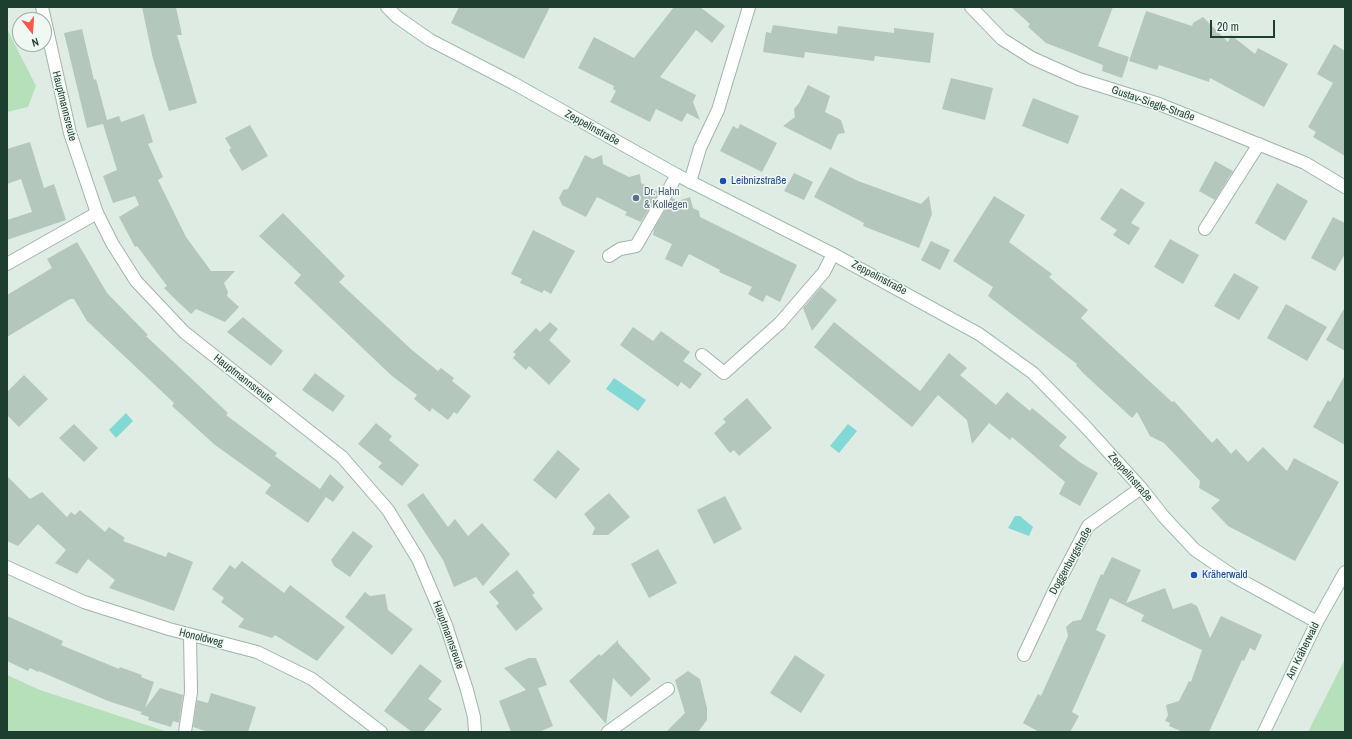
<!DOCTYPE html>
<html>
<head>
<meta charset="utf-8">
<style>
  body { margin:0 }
  #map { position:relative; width:1352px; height:739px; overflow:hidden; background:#dfece4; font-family:"Archivo Narrow",sans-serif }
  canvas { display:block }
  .frame { position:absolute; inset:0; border:8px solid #1e3e2f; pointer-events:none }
  .north { position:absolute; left:12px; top:12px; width:40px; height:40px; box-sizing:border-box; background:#f0f8f3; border:1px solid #9caea5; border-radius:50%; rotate:163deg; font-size:11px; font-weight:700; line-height:16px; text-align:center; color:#1e3e2f }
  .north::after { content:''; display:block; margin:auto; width:14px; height:18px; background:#ff544a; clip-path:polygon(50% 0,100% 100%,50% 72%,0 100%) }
  .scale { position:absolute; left:1210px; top:20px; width:65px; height:18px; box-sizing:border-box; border:2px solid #1e3e2f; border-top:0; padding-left:5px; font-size:12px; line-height:14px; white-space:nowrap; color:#1e3e2f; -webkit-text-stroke:3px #f0f8f3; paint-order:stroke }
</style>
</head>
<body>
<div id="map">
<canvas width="1352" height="739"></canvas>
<div class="frame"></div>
<div class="north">N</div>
<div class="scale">20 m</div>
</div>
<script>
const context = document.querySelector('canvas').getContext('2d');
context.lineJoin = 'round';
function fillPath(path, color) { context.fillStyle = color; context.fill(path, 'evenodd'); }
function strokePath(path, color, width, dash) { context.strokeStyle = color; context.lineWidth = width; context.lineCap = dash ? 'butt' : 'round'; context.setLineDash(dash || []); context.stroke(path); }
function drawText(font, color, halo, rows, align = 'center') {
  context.font = font + ' "Archivo Narrow",sans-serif'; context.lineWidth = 3; context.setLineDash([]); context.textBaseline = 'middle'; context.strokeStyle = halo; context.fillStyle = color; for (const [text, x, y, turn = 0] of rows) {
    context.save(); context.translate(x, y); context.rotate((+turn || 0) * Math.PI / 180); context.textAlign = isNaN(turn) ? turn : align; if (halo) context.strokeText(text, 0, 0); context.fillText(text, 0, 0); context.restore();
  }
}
fillPath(new Path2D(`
  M7,29L36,86L28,107L7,112Z
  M1345,659V732H1308Z
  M7,675L40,690L168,732H7Z`), '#b5e0b9');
fillPath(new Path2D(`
  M614,378L646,400L638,411L606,389Z
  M126,413L133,421L116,438L109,430Z
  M848,424L857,431L839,453L830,446Z
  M1015,516H1020L1033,527L1029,536L1008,528Z`), '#81d8d4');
fillPath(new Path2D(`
  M142,7H176L182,35H177L197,103L169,111L153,59Z
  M459,7H550L524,59L451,23Z
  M674,7H700L725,26L712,43L696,30L660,77L696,95L693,102L700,120L687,113L682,122L656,109L650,122L610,102L616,91L613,89L614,86L578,68L594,37L634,58Z
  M1011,7H1113L1098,46L1129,57L1122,78L1102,71L1103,65L1046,43L1028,27L1030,24Z
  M1146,11L1192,26L1193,23L1203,17L1228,42L1231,35L1255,54L1258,48L1288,64L1264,107L1210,78L1209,82L1159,65L1157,70L1129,61Z
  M773,25L837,34L838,26L894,33V28L934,33L930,63L875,56L874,61L805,52L804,58L763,52L766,32L771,33Z
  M82,29L94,80L96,79L107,120L119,116L121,122L144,114L153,142L148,144L163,177L158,180L186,237L211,271H235L224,283L228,292L227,296L239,307L225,322L196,309L191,314L176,300L164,288L167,286L137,246L135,247L119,217L139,205L135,196L113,203L103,176L117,170L103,124L87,128L64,33Z
  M1334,44L1345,51V156L1313,137L1316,132L1308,127L1333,83L1317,74Z
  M951,78L993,88L985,120L942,109Z
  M808,85L830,96L825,112L841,120L845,133L838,134L831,150L783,126L795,117L794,109L799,103Z
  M1033,98L1079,116L1068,144L1022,126Z
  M740,124L777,143L762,172L720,151L733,126L738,129Z
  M250,125L268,156L242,171L229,150L231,148L225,138Z
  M30,142L44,188L54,184L66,220L7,240V220L32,212L21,179L7,184V149Z
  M585,155L593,159L602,155L603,164L629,177L640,174L641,183L659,192L641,222L625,215L627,212L597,197L586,217L562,205L559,198L563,190L568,189Z
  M1215,161L1233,171L1215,200L1199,191Z
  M830,167L858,181L921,204L929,196L932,214L919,248L863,226L864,223L814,197Z
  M794,173L813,182L804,200L784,191Z
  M1277,183L1308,201L1285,241L1255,223Z
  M1121,188L1145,203L1131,223L1140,228L1129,245L1113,235L1117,230L1100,219Z
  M994,196L1025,215L1009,242L1052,274L1049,277L1088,310L1081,318L1172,402L1174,401L1212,443L1217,438L1231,454L1236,449L1248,462L1263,447L1287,471L1294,458L1339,482L1295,561L1228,526L1211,508L1220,500L1199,488L1200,481L1164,443L1150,436L1137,412L1132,418L1083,373L1076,365L1077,364L988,296L993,287L953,261Z
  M690,197L693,208L699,211L700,217L797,265L780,302L766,295L763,302L748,294L752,287L719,272L720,270L689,254L682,267L665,259L672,244L653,235L654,229L672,198L678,201Z
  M283,213L345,276L339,282L412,350L438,371L441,368L454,378L452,381L471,396L457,414L454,412L448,420L432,408L430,412L414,399L417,395L392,376L294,283L301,275L259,236Z
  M1333,217L1345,223V254L1335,271L1311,258Z
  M533,230L575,251L551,294L544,290L542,293L520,283L522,279L511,274Z
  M1170,239L1199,255L1183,284L1154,267Z
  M931,241L950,250L940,270L921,260Z
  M77,242L107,293L148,335L146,336L228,413L226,415L277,453L275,456L320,489L330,474L344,487L333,502L326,497L308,523L265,493L271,485L215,445L172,406L174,403L87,321L74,299H70L7,337V295L52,268L47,259Z
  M1234,273L1259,287L1239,320L1214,306Z
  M821,287L837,300L812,331L803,308Z
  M1286,304L1327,327L1307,361L1267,338Z
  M1345,307V351L1326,340Z
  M243,317L283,351L271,366L227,332Z
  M550,322L558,329L549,340L571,361L549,385L529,366L526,370L513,358L516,354L513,352L536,328L540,332Z
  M834,322L920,391L949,353L967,368L960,375L996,405L1007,392L1030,411L1032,408L1067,437L1059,446L1081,463L1098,473L1080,506L1059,494L1065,482L1012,437L1010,440L989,423L972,444L967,420L938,395L912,427L814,347Z
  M633,327L653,341L661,331L690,352L683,361L702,374L690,389L681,382L678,387L620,345Z
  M315,373L345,396L333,412L302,390Z
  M24,375L48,399L19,427L7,415V392Z
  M1345,375V445L1313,427L1328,400L1330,402Z
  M747,398L772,428L739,456L734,450L730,453L714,433L726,422L723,419Z
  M376,423L392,436L389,440L419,465L402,486L378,467L382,463L358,444Z
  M74,424L98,448L84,462L59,438Z
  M558,450L580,469L556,499L533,480Z
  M7,476L30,499L42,492L67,517L71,512L75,515L80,510L105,532L109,527L125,538L123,541L166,557L168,552L193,562L174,611L109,588L115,580L88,559L77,574L55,563L66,550L38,524L18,546L7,541Z
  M423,493L448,527L455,519L468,536L482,523L510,554L483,586L476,577L454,587L443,560L407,505Z
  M609,493L630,517L608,535H592L595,528L584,514Z
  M725,496L742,529L714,544L697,510Z
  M353,531L373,546L350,577L334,566L331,560Z
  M658,549L677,583L649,598L631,564Z
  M1112,557L1141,570L1126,603L1165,588L1173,609L1191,603L1197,606L1210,638L1221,616L1262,635L1255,651L1250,648L1244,661L1242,660L1209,732H1183L1169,726L1170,723L1165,721L1168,715L1166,705L1179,701L1189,681L1191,682L1202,650L1141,621L1144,615L1110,598L1096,630L1106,635L1072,712L1079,716L1070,732H1039L1023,723L1038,694L1041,696L1068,636L1066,627L1073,621L1081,620L1101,574L1103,575Z
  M242,561L284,593L290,585L345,627L317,661L275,635L272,638L238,627L244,619L221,602L224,598L212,589L230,565L235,569Z
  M517,570L535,593L532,595L543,609L516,631L496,606L499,603L489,592Z
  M365,592L370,596L385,594L388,610L413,629L392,655L345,617Z
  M7,616L63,641L61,645L119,669L120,667L142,675L141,677L154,682L145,708L160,688L183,695L179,723L173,721L171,727L148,720L149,717L140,714L142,712L108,701L39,671L38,672L30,668L28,671L7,661Z
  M618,640V643L651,679L631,697L613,678L606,724L569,681L599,654L601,656Z
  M795,655L825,675L801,713L770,693Z
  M529,658H536L547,685L538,688L553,726L539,732H511L499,701L526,690L504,668Z
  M420,664L442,681L428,699L442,709L423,732H412L384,711Z
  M688,671L700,679L707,708V720L698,732H666L685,713L675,680Z
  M211,693L256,707L248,732H208L193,727L197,700L208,703Z`), '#b4c7bc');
const lane = new Path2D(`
  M1205,229L1259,144
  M609,256L620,249L636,246L677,175
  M7,264L97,213
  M702,355L724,373L780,323L824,272L833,254
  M185,732L191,692L190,635`);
const street = new Path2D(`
  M42,7L70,133L97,213L112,243L136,281L184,332L342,457L388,510L418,559L446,625L467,690L474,717L475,732
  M971,7L1002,39L1032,58L1079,79L1159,104L1305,163L1345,187
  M690,182L700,148L718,110L749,7
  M7,567L84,602L169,629L257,652L312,679L381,732
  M1024,655L1055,589L1088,526L1141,488
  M608,732L668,689`);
const secondary = new Path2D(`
  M387,7L397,17L430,40L513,83L677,175L833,254L979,334L1033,373L1084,425L1141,488L1164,517L1195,550L1235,577L1317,622
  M1264,732L1317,622L1345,572`);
strokePath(lane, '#a1b4aa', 14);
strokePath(street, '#a1b4aa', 14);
strokePath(secondary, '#9fbcad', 14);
strokePath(lane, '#fff', 12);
strokePath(street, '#fff', 12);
strokePath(secondary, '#fff', 12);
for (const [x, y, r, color] of [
  [723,181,4,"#1a4fb4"],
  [636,198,4,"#5c6f8a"],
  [1194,575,4,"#1a4fb4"]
]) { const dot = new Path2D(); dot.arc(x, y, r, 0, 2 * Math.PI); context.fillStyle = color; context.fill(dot); strokePath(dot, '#f0f8f3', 1.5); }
drawText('11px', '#1e3e2f', '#f0f8f3', [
  ["Gustav-Siegle-Straße",1153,104,19],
  ["Hauptmannsreute",64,106,76],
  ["Zeppelinstraße",592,128,29],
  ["Zeppelinstraße",879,278,28],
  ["Hauptmannsreute",243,379,38],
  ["Zeppelinstraße",1130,477,49],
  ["Doggenburgstraße",1071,561,-61],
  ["Hauptmannsreute",448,635,70],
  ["Honoldweg",201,638,14],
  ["Am Kräherwald",1303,651,-64]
]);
drawText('11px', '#164399', '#f0f8f3', [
  ["Leibnizstraße",731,181],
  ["Kräherwald",1202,575]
], 'left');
drawText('11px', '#4e5e75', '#f0f8f3', [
  ["Dr. Hahn",644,192],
  ["& Kollegen",644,205]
], 'left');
</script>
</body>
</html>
